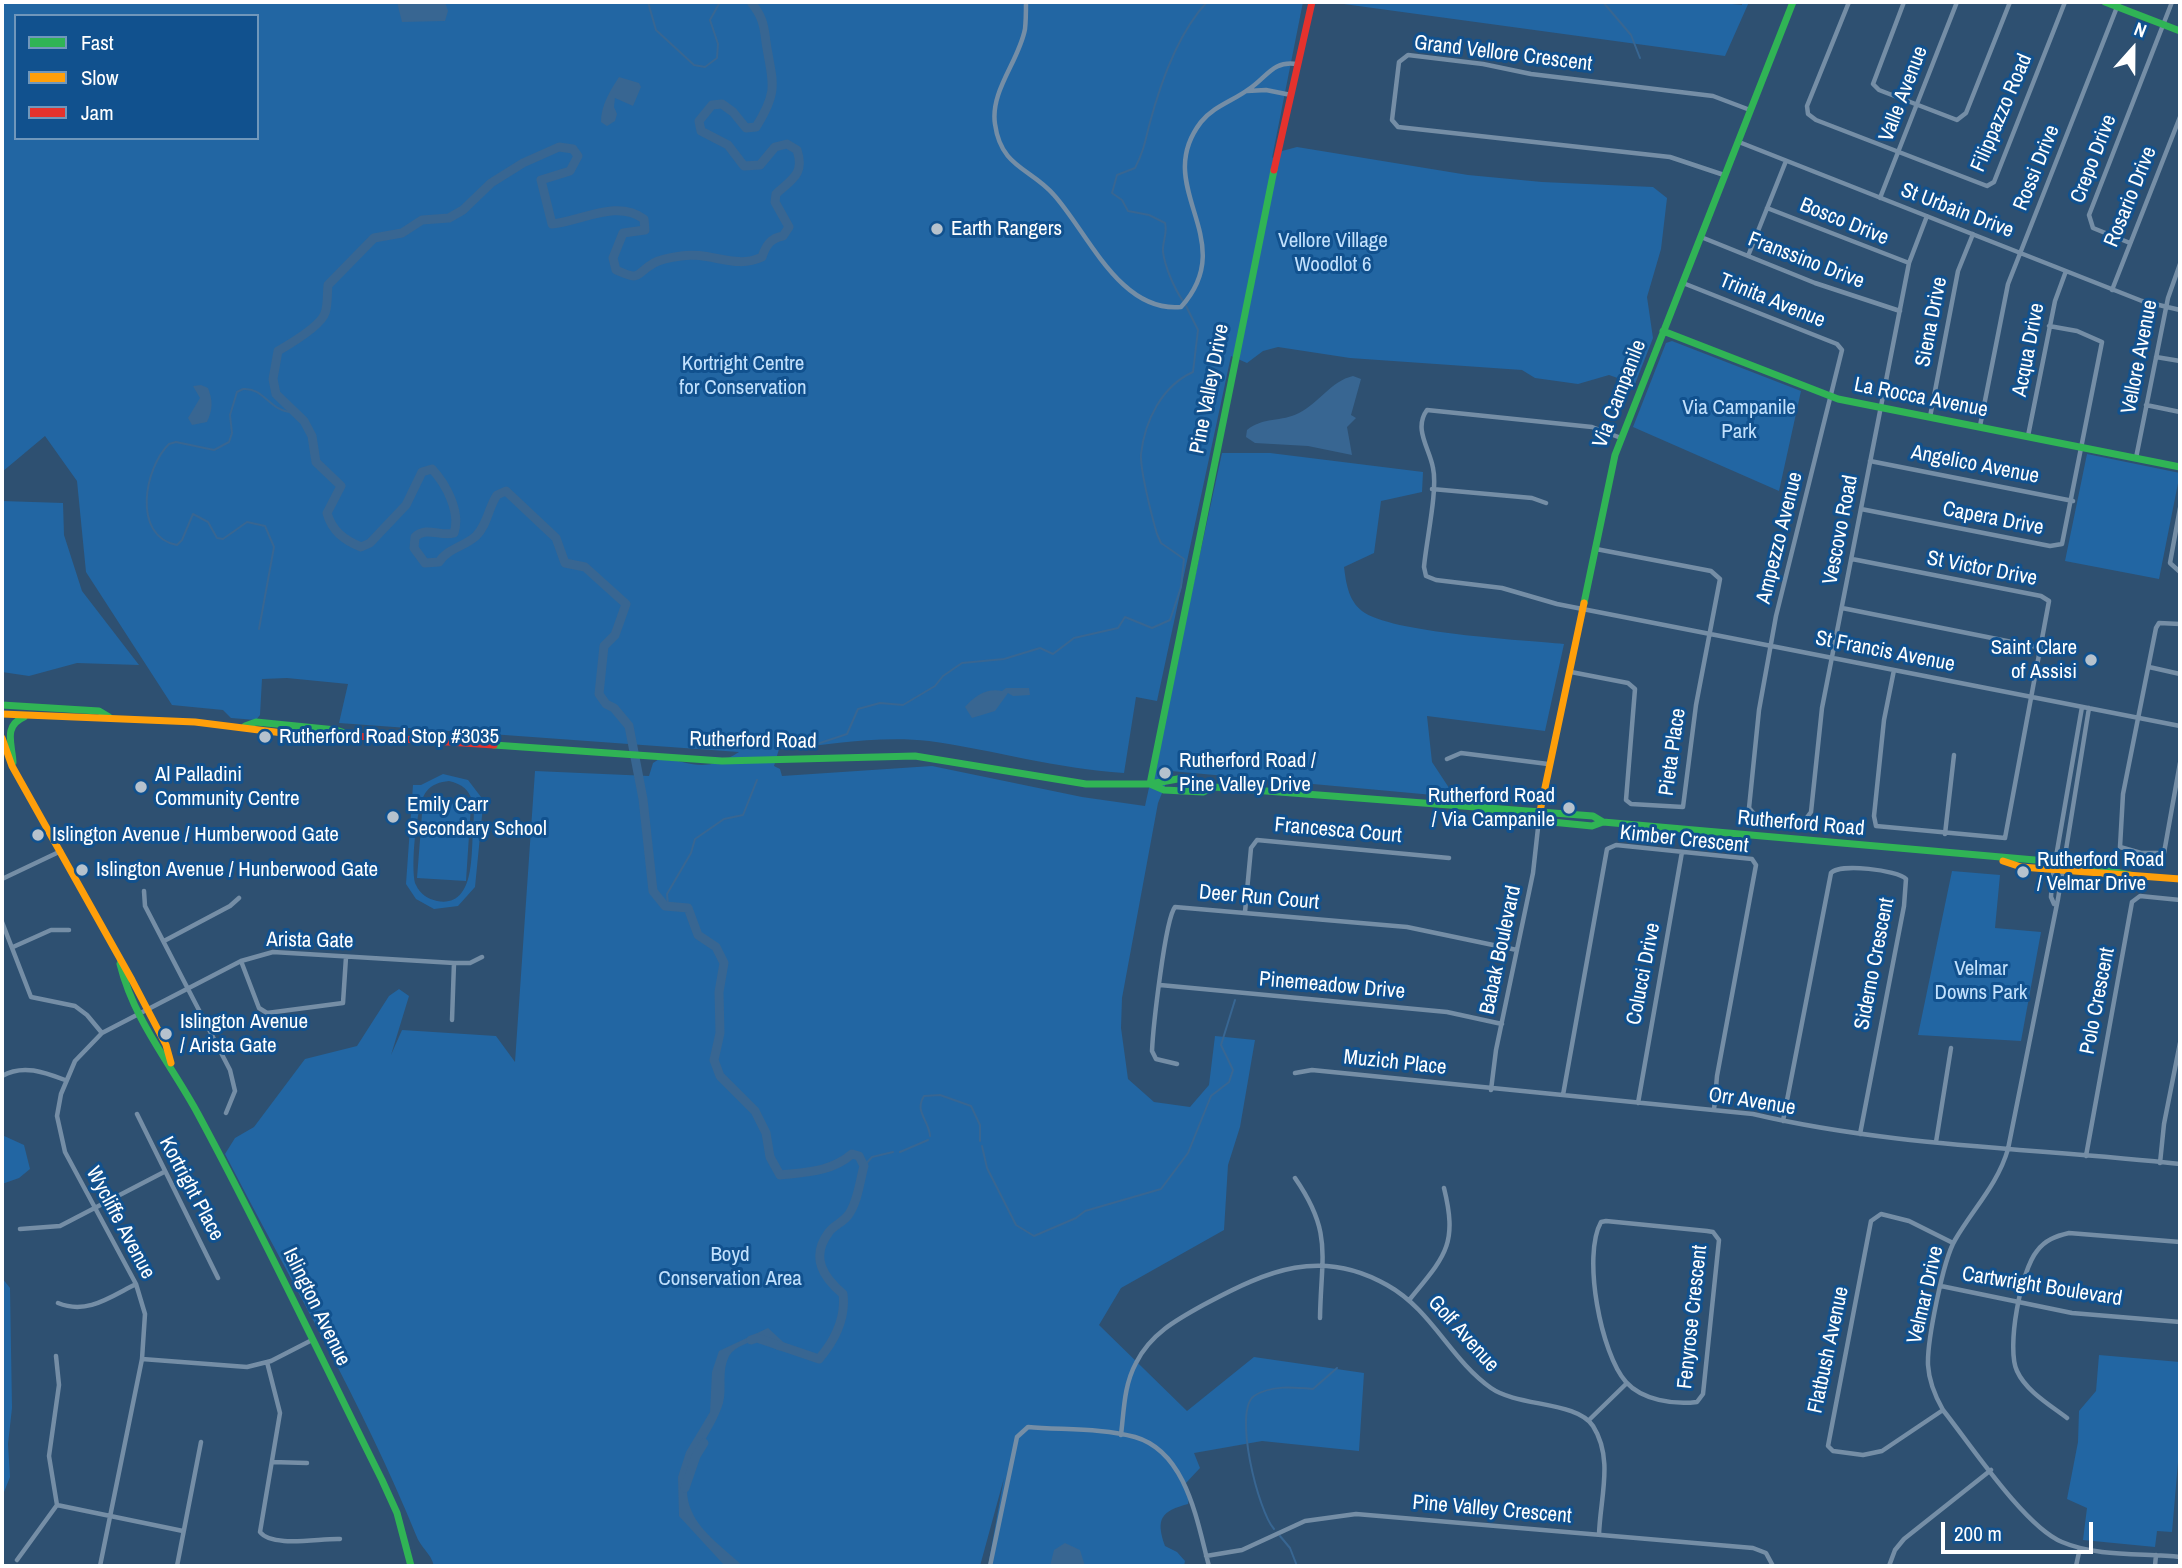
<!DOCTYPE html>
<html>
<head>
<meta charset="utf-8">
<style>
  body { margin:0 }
  #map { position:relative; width:2182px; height:1568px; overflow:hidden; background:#2e5071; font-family:"Archivo Narrow",sans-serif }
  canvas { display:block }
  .frame { position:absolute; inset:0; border:4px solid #fff; pointer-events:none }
  .legend { position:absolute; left:14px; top:14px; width:245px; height:126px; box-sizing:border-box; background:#11518e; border:2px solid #7097bb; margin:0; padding:9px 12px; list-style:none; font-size:21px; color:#fff }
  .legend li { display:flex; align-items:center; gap:14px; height:35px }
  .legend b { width:35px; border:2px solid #7097bb }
  .north { position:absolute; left:2098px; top:14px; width:70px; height:70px; -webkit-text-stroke:5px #11518e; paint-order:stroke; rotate:21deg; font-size:19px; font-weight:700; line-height:28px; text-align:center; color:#fff }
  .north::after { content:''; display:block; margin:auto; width:24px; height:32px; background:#fff; clip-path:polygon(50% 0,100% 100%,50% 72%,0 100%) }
  .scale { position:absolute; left:1941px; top:1522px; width:152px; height:32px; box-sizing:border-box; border:4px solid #fff; border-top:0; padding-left:9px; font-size:21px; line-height:24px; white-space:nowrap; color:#fff; -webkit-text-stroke:5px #11518e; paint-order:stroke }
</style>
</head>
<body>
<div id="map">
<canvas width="2182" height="1568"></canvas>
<div class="frame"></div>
<ul class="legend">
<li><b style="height:9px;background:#30b455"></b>Fast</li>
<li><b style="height:9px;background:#ff9f0a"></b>Slow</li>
<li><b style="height:9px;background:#e5322d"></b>Jam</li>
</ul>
<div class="north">N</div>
<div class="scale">200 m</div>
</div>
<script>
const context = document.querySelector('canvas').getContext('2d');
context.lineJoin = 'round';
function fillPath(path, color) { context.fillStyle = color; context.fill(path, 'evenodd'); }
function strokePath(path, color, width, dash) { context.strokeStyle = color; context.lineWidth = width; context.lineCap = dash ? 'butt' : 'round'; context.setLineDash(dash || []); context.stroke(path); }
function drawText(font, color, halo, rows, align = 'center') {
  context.font = font + ' "Archivo Narrow",sans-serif'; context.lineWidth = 6; context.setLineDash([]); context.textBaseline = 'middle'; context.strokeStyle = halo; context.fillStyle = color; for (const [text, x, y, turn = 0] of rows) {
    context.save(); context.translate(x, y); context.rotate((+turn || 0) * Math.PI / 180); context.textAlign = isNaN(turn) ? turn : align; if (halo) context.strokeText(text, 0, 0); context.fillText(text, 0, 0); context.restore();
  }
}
fillPath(new Path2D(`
  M2,2H1303L1272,158L1282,151L1297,147L1468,175L1542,182L1653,187L1667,198L1661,249L1647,297L1653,338L1635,384L1609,375L1578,384L1535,378L1522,370L1350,358L1278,347L1263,351L1247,363L1231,356L1157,701L1136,697L1124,773C1057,769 994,750 929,741C880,735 828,745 779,749L774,766L780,769L782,776L932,766L1082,797L1145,806L1222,453H1270L1423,472L1422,492L1381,501L1374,553L1344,567C1346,582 1348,600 1362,611C1390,633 1523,640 1564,644L1545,731L1427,716L1432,762L1455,797L1171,771L1158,803L1122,998L1121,1028L1128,1079L1154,1102L1190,1107L1209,1085L1215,1036L1255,1040L1240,1127L1228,1165L1224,1230L1121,1288L1099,1325L1187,1411L1254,1357L1364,1373L1359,1451L1262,1441L1194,1453L1200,1468L1185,1484L1189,1498L1188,1504C1162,1511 1155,1518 1165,1546L1177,1552L1185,1561L1184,1566H988L1004,1478L980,1566H434C431,1553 420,1547 416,1535C363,1404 290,1280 225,1154L235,1138L254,1127L305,1059L357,1046L389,996L399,989L409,996L391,1055L402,1030L496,1036L515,1062L535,771L649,776L653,763L664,756C694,767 711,770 739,752L339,723L348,684L287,678L262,679L260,715L256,720L231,718L223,710L172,705L86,572L77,481L45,436L2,472ZM16,16H257V138H16Z
  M1329,2H1712L1742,5V2H1749L1725,56Z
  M1672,341L1801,391L1779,491L1633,427L1666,343Z
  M2087,454L2180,473L2159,579L2065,561Z
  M2,501L63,503L64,535L82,591L139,665L77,663L29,676L2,672Z
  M443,774L468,780L481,797L483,806L475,887L458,906L434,909L416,899L406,884L413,785H421ZM449,781C476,787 475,808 473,831C471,855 475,908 437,901C428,899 420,894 416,885C410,872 416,804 426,792C432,784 440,782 449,781Z
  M423,801L471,805L466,881L417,878Z
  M1952,871L2000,875L1995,928L2041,932L2021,1041L1918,1035Z
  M2,1135L24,1145L30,1169L19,1178L2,1184Z
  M2,1278L10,1288L12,1408L8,1444L10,1477L2,1497Z
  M2099,1355L2180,1362V1439L2172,1532L2157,1531L2155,1547L2083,1540L2087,1508L2067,1499L2078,1442L2079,1411L2096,1391Z`), '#2266a3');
fillPath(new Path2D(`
  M397,2H445L448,11L445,21L402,22Z
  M619,77L639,83L641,87L633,106L615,98L614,107L617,114L615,121L607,126L601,122C601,105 610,91 619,77Z
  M1353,376L1361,379L1351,415L1356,418L1347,427L1352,455L1308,446L1255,443L1246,437L1247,430C1262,417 1282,422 1299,413C1319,403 1331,381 1353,376Z
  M201,385L208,388C213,401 213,409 207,422L192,425L188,418L200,398L193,386Z
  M1006,688H1029L1030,695L1013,696L1008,693L995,711L972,718L965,707C975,696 986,688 1002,691Z
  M768,1328L794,1352L777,1350L761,1339C750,1342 735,1346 729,1356C721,1372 727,1388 723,1403C712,1440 674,1470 692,1512C701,1533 727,1551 743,1566H725L679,1516L678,1477L686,1452L710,1412L712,1372L719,1351Z
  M1065,1543L1080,1550L1085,1566H1050L1054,1550Z`), '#386692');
strokePath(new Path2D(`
  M648,2L656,30L694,65L705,67L717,58L718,44L710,20L720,2
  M1603,2L1631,35L1640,58
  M1183,301C1174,288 1165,267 1163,252C1162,242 1168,233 1165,223L1149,215L1128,211L1122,200L1112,193L1117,175L1135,168C1143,153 1145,142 1149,126C1160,84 1177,34 1207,2
  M259,629L274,547L265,526L247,522L223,539L217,538L208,522L193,514L182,540L177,545C131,536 145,467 169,444L176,442L214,450L229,442L232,433L230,415L237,392L243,389C264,387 270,412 292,412
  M817,744L847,734L858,709L880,703L903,705L935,686L943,676L962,663L1004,659L1040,648L1053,654L1074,638L1118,628L1125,617L1152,628L1170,620L1181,587L1184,559L1161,543L1157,534C1152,517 1140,470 1141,454C1145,420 1162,386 1193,372L1198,330L1186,306
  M668,905L667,894L691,853L695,839L724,819L743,815L757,780
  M930,1136C929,1120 914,1112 924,1096L940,1095L971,1106L980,1125V1141
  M982,1146L987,1168L1016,1225L1034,1236L1076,1218L1085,1211L1161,1189L1188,1153L1211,1096L1229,1082L1233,1070L1221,1045L1235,1000
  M900,1152L928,1140
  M864,1166L872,1157L893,1152
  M1274,1529C1258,1511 1233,1411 1254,1396C1271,1385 1293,1387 1313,1389L1337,1368
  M1280,1536L1290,1548L1297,1566`), '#386692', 2);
strokePath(new Path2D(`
  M751,2C762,16 764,24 766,42C772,82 780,89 756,127L746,128L733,112L722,104L712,105L699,121L701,131L728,145L744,166L760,165L775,147L787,144L797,150C805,174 792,179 776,194L775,202L789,227L783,236C771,238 766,245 762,257C735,270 710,251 681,256C673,257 661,259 654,263C634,274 643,282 616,270L613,258L623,233L645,230L644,219C617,199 582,221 552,224L541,180L570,171L578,156L573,149L559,147L523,163L491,183L463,210L449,218L422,220L402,233L374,238L328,285C327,294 328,305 325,313C321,326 290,344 278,351L273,379L276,394L304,421L312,436L316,462L341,486L327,513C332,531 344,540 361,547L370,543L406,505L422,472L432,469C446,484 461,512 454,533C441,537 426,526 415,537L414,548L425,563L439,562C448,548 464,547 476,536C488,524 488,508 497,495L506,491L556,538L565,563L585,567L626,604L615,635L604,646L599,694L606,704L614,708L629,726L643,799L653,891L665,906L688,908L698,935L716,947L724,963L719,992L720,1033L714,1060L720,1076L755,1111L766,1133L770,1157L780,1175C807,1172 831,1172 852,1154L859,1156L864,1166C860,1180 858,1201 849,1214C844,1222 834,1225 829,1232C810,1257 823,1277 843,1294C846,1318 835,1340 819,1359L757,1338L751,1340
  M685,1488L696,1456L704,1443`), '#386692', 9);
strokePath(new Path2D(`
  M1026,2C1026,10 1026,20 1025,29C1019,61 990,91 995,124C1001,168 1031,168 1054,195C1088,233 1120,313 1181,307C1242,239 1150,188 1201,122C1214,106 1233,101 1249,89C1267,77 1273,60 1297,64
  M1849,2L1807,106L1808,114L1816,120L1987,186L1994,182L2065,2
  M1904,2L1873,84L1879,90L1957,120L1966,113L2010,2
  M1247,91L1266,90L1291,95
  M1739,142L2142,301L2180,310
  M1724,175L1670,157L1398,127L1392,120L1399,62L1408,55L1483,64L1531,74L1713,96L1750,110
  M1880,198L1957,2
  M1767,208L1909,263
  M1701,237L1815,283L1900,311
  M2130,243L2093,228L2089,215L2172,2
  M1748,256L1786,161
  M1683,283L1837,344L1842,350L1776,616L1759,710L1749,808L1755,815L1805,820L1811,812L1822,708L1909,263L1927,216
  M2112,290L2180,117
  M2156,357L2180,361
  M2146,405L2180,412
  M1930,417L1958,271L1973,234
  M1980,426L2008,284L2119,2
  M2028,436L2055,301L2066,271
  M1621,438L1592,427L1427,410C1413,429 1430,449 1433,468C1438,490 1426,542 1424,567L1426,576L1436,580L1502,588L1557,604L2180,726
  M2136,458L2168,298L2180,264
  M1870,461L2073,501
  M1432,489L1532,498L1546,503
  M2180,508L2170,563L2180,572
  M1861,509L2050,546L2062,544L2102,342L2077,331L2049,326
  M1852,559L2041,596L2049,601L2005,838L1876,826L1874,816L1884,720L1894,670
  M1842,608L2042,648
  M2180,624L2159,623L2156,628L2123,794L2120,847L2141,853H2164L2180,763
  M2149,667L2180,674
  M1571,672L1628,683L1635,689L1626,800L1631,804L1683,807L1696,705L1720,579L1711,571L1596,549
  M2089,708L2058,899L2008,1149C1998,1184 1973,1209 1955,1240C1943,1260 1927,1342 1928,1365C1929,1382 1935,1396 1943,1410C1970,1444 2025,1527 2062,1542C2097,1557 2143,1553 2180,1557
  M1447,759L1461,753L1548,764
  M1945,834L1954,755
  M2,879L61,851
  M144,891L145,906L230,1070L235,1091L226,1113
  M2054,904L2051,897L2052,880L2082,707
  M1245,912L1251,848L1257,840L1449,858
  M2,922L31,997L75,1006L87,1015L102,1033
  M164,941L230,906L239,898
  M13,947L51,930H69
  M241,961L259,1008L267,1013L343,1003L346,957
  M1160,985L1447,1012L1502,1024
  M452,1020L454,963
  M1177,1064L1156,1059L1152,1051C1153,1029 1165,919 1175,907L1407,927L1517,950
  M1295,1073L1312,1070L1753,1114C1893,1147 2038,1148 2180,1164
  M2,1076C23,1064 44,1072 65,1080
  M1491,1090L1496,1050L1533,873L1539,819
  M1563,1095L1607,849L1616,845L1752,859L1756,865L1717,1076L1714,1110
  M1638,1103L1682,852
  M137,1114L218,1278
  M1783,1121L1831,873C1839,863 1898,870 1906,879L1904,906L1860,1134
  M1936,1142L1951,1048
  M2086,1156L2132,902L2140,896L2180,900
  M2160,1163L2164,1124L2180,1043
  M1295,1178C1333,1233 1321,1255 1320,1318
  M1606,1221L1707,1231L1713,1232L1719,1240L1703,1394L1697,1402C1674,1405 1642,1400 1626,1382C1601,1354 1582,1256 1601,1222Z
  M20,1229L60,1226L164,1172
  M1941,1286L2072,1313L2180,1322
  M1410,1299C1445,1256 1458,1245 1444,1188
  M58,1303C87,1315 110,1297 136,1284
  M56,1356L59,1385L49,1456L57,1505
  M142,1359L247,1367L271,1361L312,1340
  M267,1362L280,1413L260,1532C272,1548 320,1538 340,1539
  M1943,1410L1882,1451L1863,1455L1833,1451L1828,1446L1871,1221L1881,1214L1909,1221L1953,1243
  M2067,1418C2050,1405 2026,1391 2017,1371C2006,1348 2021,1270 2037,1251C2045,1240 2056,1236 2069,1233L2180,1242
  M1589,1420L1627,1383
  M1121,1435C1124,1410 1124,1385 1136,1363C1151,1333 1178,1319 1207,1303C1267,1271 1321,1247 1387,1285C1432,1310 1450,1359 1491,1388C1518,1407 1577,1401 1593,1426C1614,1459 1600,1498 1599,1535
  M272,1462L307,1463
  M57,1505L183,1531
  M1206,1556L1242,1550L1305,1521L1356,1514L1753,1548L1766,1553L1773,1566
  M17,1560L57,1505
  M100,1566L142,1359L145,1314L136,1284L65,1152L57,1116L61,1094L75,1061L102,1033L241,961L273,952L454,963H470L482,957
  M177,1566L201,1442
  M990,1566L1017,1437L1028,1427C1062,1430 1102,1428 1135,1437C1187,1452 1197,1522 1209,1566
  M1889,1566L1895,1550L1904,1539L1991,1470
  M2076,1566L2080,1548
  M2155,1566L2156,1555`), '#758ea6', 4.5);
strokePath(new Path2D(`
  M2105,2L2180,31
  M1663,331L1838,399L2180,467
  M1584,603L1615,455L1793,2
  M2,705L99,711L109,717
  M245,726L256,722L336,730L351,735
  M494,745L722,761L915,756L1086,784H1150L1164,790L1203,792L1214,787
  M13,762C12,744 3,726 24,717
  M1150,784L1274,170
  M1150,784L1183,778L1214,787L1593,816L1603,822
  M1481,808L1501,817L1592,826L1603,822L2069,863L2130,875
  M120,964C134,1021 171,1064 198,1114C263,1234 321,1358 382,1480L397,1513L411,1566`), '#30b455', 7);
strokePath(new Path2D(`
  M2,714L195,722L291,734
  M2,738L12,766L132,980L166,1045L171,1063
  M1539,816L1584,603
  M2003,861L2021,867L2180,879`), '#ff9f0a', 7);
strokePath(new Path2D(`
  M1274,170L1312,2
  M291,734L334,739L355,736L494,745`), '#e5322d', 7);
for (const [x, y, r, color] of [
  [937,229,7,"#b6c2cd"],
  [2091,660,7,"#b6c2cd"],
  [265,737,7,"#b6c2cd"],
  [1165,773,7,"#b6c2cd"],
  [141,787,7,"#b6c2cd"],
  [1569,808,7,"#b6c2cd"],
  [393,817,7,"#b6c2cd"],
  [38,835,7,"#b6c2cd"],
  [82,870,7,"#b6c2cd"],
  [2023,872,7,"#b6c2cd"],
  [166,1034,7,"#b6c2cd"]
]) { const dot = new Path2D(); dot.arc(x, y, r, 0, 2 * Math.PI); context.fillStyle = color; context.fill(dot); strokePath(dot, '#11518e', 2.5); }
drawText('21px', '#fff', '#11518e', [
  ["Grand Vellore Crescent",1503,54,7],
  ["Valle Avenue",1904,94,-69],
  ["Filippazzo Road",2002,113,-67],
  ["Crepo Drive",2094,159,-69],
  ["Rossi Drive",2037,168,-68],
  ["Rosario Drive",2131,197,-68],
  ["St Urbain Drive",1957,211,21],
  ["Bosco Drive",1844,222,22],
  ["Franssino Drive",1806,261,21],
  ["Trinita Avenue",1772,301,22],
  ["Siena Drive",1932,322,-79],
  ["Acqua Drive",2029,350,-79],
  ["Vellore Avenue",2140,357,-79],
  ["Pine Valley Drive",1210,389,-79],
  ["Via Campanile",1620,394,-69],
  ["La Rocca Avenue",1921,398,11],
  ["Angelico Avenue",1975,465,11],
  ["Capera Drive",1993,519,11],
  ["Vescovo Road",1841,530,-79],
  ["Ampezzo Avenue",1780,538,-76],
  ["St Victor Drive",1982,569,11],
  ["St Francis Avenue",1885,652,11],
  ["Rutherford Road",753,741,1],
  ["Pieta Place",1673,752,-82],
  ["Rutherford Road",1801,824,5],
  ["Francesca Court",1338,831,5],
  ["Kimber Crescent",1684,840,6],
  ["Deer Run Court",1259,898,5],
  ["Arista Gate",310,941,1],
  ["Babak Boulevard",1501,950,-78],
  ["Siderno Crescent",1875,964,-79],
  ["Colucci Drive",1644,974,-79],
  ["Pinemeadow Drive",1332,986,5],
  ["Polo Crescent",2098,1001,-79],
  ["Muzich Place",1395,1063,6],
  ["Orr Avenue",1752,1102,9],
  ["Kortright Place",191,1189,62],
  ["Wycliffe Avenue",120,1223,62],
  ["Cartwright Boulevard",2042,1287,9],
  ["Velmar Drive",1926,1295,-77],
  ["Islington Avenue",316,1307,64],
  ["Fenyrose Crescent",1693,1317,-84],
  ["Golf Avenue",1463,1334,48],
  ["Flatbush Avenue",1829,1350,-78],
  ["Pine Valley Crescent",1492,1510,5]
]);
drawText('21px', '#fff', '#11518e', [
  ["Earth Rangers",951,229],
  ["Saint Clare",2077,648,"right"],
  ["of Assisi",2077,672,"right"],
  ["Rutherford Road Stop #3035",279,737],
  ["Rutherford Road /",1179,761],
  ["Pine Valley Drive",1179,785],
  ["Al Palladini",155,775],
  ["Community Centre",155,799],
  ["Rutherford Road",1555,796,"right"],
  ["/ Via Campanile",1555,820,"right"],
  ["Emily Carr",407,805],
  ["Secondary School",407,829],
  ["Islington Avenue / Humberwood Gate",52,835],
  ["Rutherford Road",2037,860],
  ["/ Velmar Drive",2037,884],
  ["Islington Avenue / Hunberwood Gate",96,870],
  ["Islington Avenue",180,1022],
  ["/ Arista Gate",180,1046]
], 'left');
drawText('21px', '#c2e1fd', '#11518e', [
  ["Vellore Village",1333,241],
  ["Woodlot 6",1333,265],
  ["Kortright Centre",743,364],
  ["for Conservation",743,388],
  ["Via Campanile",1739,408],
  ["Park",1739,432],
  ["Velmar",1981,969],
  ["Downs Park",1981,993],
  ["Boyd",730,1255],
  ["Conservation Area",730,1279]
]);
</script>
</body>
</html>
